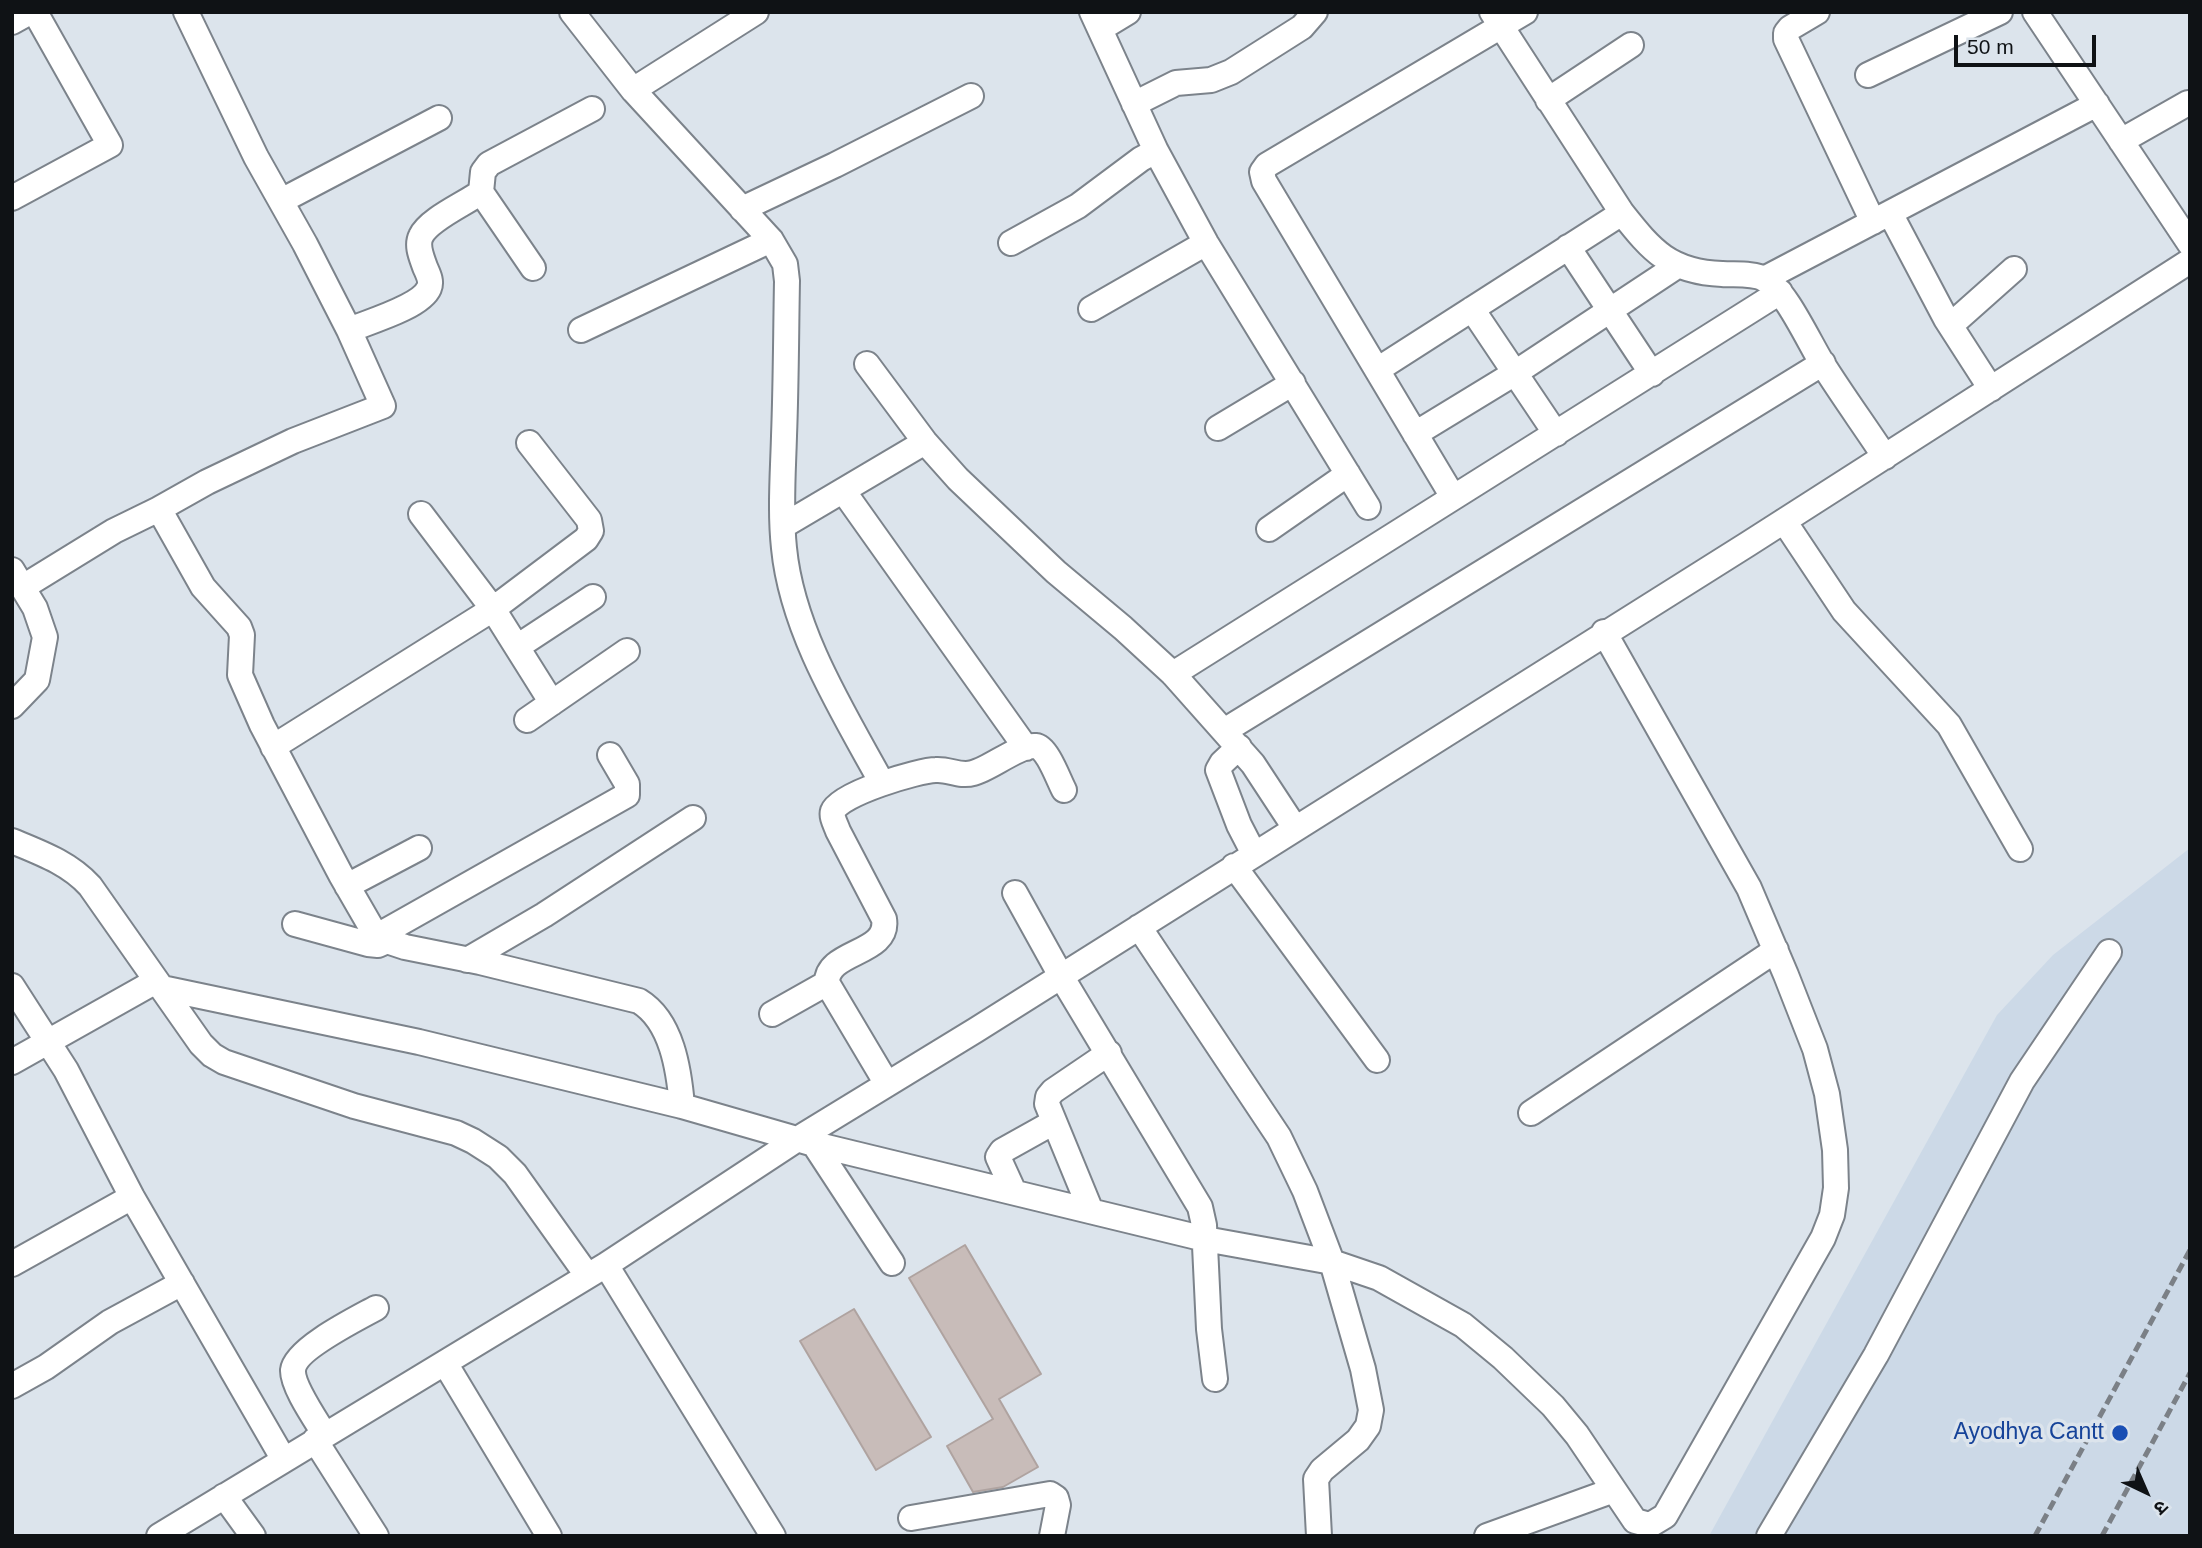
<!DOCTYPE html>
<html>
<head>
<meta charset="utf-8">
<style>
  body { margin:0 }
  #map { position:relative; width:2202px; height:1548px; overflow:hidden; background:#dce4ec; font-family:Helvetica,"Noto Sans Devanagari",sans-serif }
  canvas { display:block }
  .frame { position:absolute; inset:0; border:14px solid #0f1215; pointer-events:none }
  .north { position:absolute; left:2111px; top:1457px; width:70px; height:70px; -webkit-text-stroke:5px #dce4ec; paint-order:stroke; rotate:136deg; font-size:19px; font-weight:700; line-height:28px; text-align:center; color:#0f1215 }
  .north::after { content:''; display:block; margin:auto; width:24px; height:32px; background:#0f1215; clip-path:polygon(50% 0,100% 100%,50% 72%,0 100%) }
  .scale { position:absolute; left:1954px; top:35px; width:142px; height:32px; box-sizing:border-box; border:4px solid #0f1215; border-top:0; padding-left:9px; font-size:21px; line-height:24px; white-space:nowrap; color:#0f1215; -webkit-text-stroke:5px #dce4ec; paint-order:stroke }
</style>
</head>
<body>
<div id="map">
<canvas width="2202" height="1548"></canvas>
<div class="frame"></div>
<div class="north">उ</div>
<div class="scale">50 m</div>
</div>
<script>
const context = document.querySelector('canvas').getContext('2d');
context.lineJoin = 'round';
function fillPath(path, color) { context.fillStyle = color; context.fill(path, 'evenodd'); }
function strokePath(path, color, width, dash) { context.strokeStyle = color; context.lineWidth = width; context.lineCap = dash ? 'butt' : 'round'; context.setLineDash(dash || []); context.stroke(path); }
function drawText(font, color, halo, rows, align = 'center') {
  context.font = font + ' Helvetica,sans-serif'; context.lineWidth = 7; context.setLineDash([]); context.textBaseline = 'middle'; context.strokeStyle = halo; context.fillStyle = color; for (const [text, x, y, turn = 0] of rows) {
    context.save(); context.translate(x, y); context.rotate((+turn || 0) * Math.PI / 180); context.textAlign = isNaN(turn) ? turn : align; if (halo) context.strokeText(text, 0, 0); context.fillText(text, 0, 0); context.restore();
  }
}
fillPath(new Path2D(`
  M2190,848V1536H1709L1997,1015L2053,955Z`), '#ccd9e7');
const building = new Path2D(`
  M965,1245L1041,1374L999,1399L1038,1467L1003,1487L973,1492L947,1446L993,1419L909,1278Z
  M854,1309L931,1437L876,1470L800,1341Z`);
fillPath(building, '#c8bcb9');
strokePath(building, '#afa3a0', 2);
const minor = new Path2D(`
  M186,12L256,157L305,244L349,330L383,406L293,441L207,482L159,509L203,587L239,627L242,635L240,675L262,725L341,875L371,927L379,935L387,941L405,947L480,962L639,1001C672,1021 679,1070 682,1106
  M572,12L633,90L771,240L785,264L787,281C786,333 786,384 784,436C783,473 780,511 784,548C792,631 843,712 882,783
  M1092,12L1156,151L1206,243L1368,507
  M1492,12L1622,213C1652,251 1670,272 1722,274C1735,275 1753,273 1765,279C1785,289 1809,342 1822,363C1842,395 1864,425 1885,457
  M1817,12L1790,28L1786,33V39L1873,222
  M2035,12L2190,244
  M12,22L30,12
  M1100,29L1128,12
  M1868,75L2000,12
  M633,90L756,12
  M1548,100L1631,45
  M1134,104L1176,83L1211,80L1231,72L1302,27L1315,12
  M2121,141L2188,103
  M481,192L533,268
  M12,198L110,145L35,12
  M281,201L439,118
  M742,209L835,165L971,96
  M1890,213L1946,319L1991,389
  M1011,243L1078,206L1141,159L1156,151
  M1568,247L1652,374
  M1764,279L2097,104
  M1091,309L1206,243
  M1472,309L1556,434
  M1951,325L2014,269
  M349,330C368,322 421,307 429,288C432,281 428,274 425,267C422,258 416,246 421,236C429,219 465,204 481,192L483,172L489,164L592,109
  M581,330L771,240
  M867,364L925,442L958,479L1056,572L1123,628L1173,674L1253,764L1295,828
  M1377,370L1622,213
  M1218,428L1293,383
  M1415,434L1515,373L1677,266
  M844,492L1026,748
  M1453,497L1264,181L1262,172L1267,165L1525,12
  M421,514L493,609L552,703
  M1784,521L1844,611L1949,725L2020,849
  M783,526L925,442
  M1269,529L1348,474
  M12,570L35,608L45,637L37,680L12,706
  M23,587L114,531L159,509
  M517,647L593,597
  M1173,674L1780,292
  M527,720L627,651
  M1224,731L1823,363
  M273,747L493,609L586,539L591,531L589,520L529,443
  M1239,747L1222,763L1218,770L1239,825L1254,854
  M12,841C41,853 69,863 90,886L201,1044L212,1055L224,1062L354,1106L456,1133L473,1141L498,1157L515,1174L587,1275
  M1234,866L1377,1060
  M347,886L419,848
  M1015,893L1061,976L1200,1207L1204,1225L1209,1329L1215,1379
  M295,924L368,944L378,945L387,941
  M1139,927L1279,1137L1305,1191L1332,1262L1363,1369L1371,1410L1368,1426L1358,1440L1322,1470L1316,1479L1319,1536
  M379,935L627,795V784L610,755
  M467,960L544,915L693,818
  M12,986L66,1070L132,1197L284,1460
  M162,988L419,1042L682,1106L814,1144L1205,1239L1332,1262L1379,1278L1463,1325L1503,1358L1553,1406L1577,1435L1635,1521L1650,1525L1665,1516L1823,1238L1832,1215L1836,1188L1835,1150L1827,1094L1815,1049L1786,975L1749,888L1604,632
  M772,1014L827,983
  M12,1062L156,981
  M887,1084L827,983C826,950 890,955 884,919L838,831C836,825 831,817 833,811C839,794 919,770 936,770C949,769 960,777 973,773C990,769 1020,744 1036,746C1047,747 1059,781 1064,790
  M1531,1113L1776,950
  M814,1144L892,1263
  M1014,1192L998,1157L1002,1151L1054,1122
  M1091,1211L1047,1104L1048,1097L1053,1091L1109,1053
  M12,1264L132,1197
  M606,1265L773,1536
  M445,1363L549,1536
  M12,1386L46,1367L110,1322L182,1283
  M325,1435C316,1420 292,1386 293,1370C295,1349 358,1318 376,1308
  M315,1440L376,1536
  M224,1496L253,1536
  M911,1518L1050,1494L1056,1498L1058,1505L1052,1536
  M159,1536L606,1265L796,1140L976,1030L1748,544L2190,261
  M1487,1536L1614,1490
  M1769,1536L1876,1355L2022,1081L2109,952`);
strokePath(minor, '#7c838b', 28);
strokePath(minor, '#fff', 24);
strokePath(new Path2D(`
  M2035,1536L2190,1250
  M2102,1536L2190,1373`), '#7b8086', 5, [10, 5]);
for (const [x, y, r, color] of [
  [2120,1433,9,"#1a4fb4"]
]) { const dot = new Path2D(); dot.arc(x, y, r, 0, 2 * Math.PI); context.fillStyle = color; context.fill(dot); strokePath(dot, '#dce4ec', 2.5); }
drawText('23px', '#164399', '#dce4ec', [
  ["Ayodhya Cantt",2104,1433]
], 'right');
</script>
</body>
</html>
